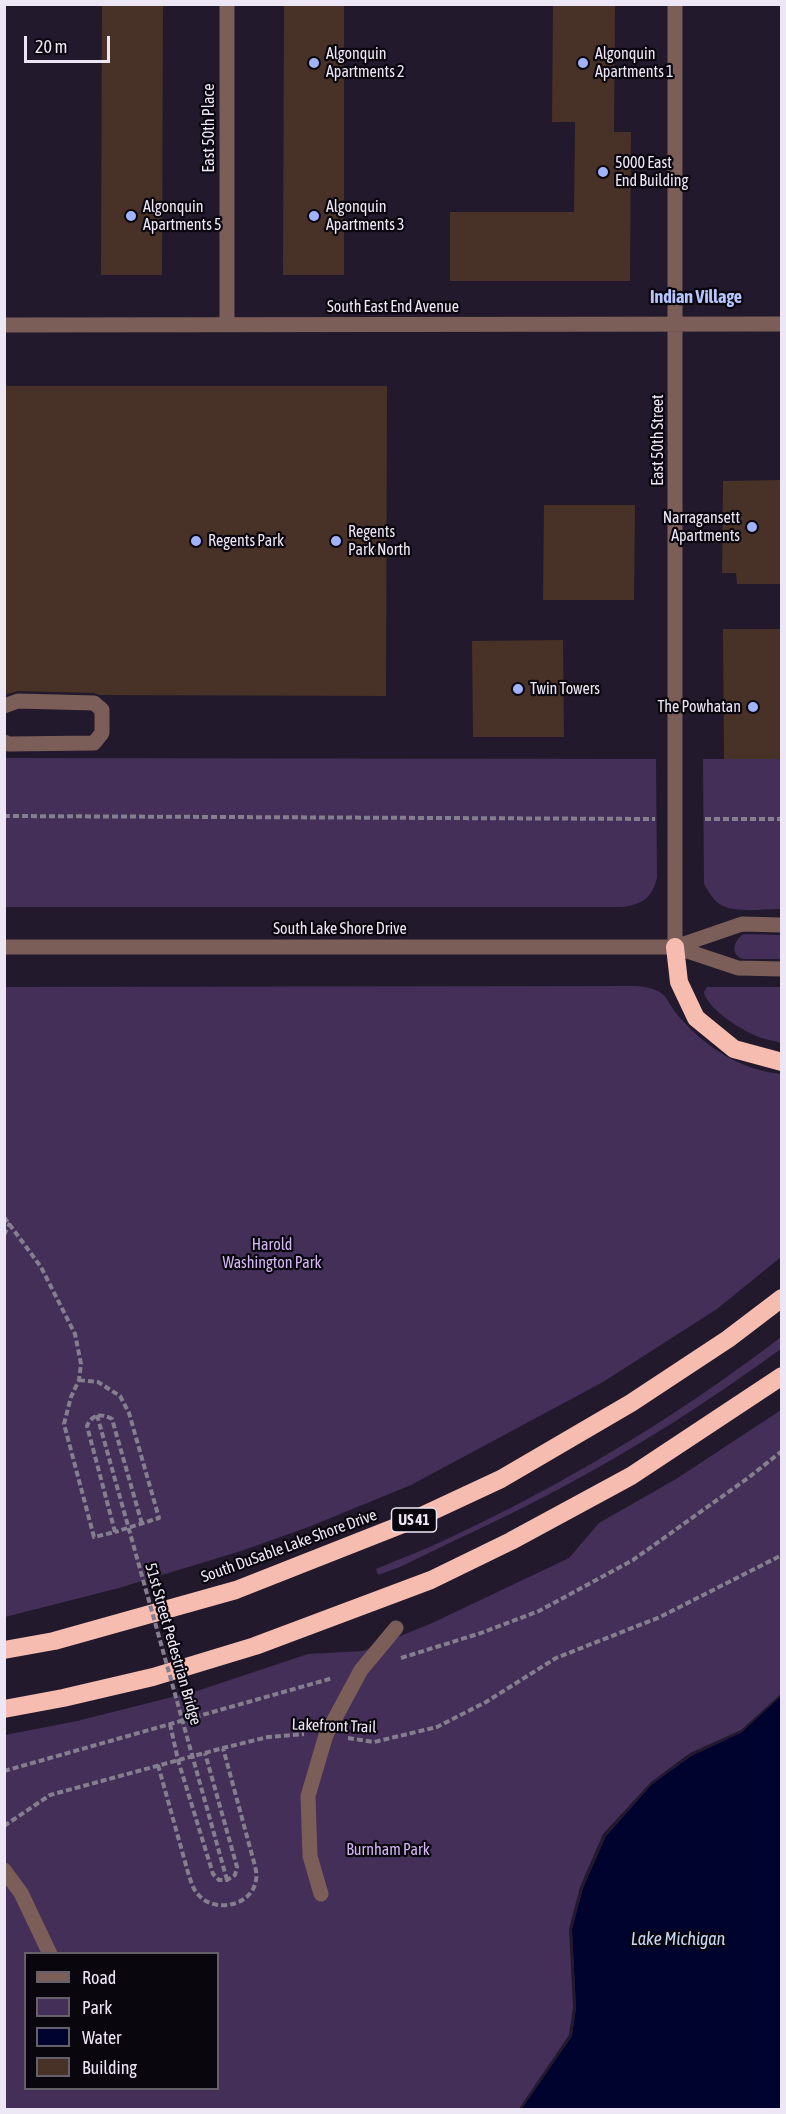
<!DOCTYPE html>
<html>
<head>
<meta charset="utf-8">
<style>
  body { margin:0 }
  #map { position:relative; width:786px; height:2114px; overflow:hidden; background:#22192c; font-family:"Asap Condensed",sans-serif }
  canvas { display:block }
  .frame { position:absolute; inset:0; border:6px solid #ede7f5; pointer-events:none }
  .legend { position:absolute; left:24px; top:1952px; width:195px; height:138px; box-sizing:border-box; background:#0a060e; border:2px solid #65606a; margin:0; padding:8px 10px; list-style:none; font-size:18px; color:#ede7f5 }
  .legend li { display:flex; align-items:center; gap:12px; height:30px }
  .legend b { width:30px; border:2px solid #65606a }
  .scale { position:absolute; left:24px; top:36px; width:86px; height:27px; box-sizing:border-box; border:3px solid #ede7f5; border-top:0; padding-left:8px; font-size:18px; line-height:21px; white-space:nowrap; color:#ede7f5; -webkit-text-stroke:4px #0a060e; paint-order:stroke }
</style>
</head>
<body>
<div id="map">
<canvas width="786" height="2114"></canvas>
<div class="frame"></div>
<ul class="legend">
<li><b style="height:8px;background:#7b5e58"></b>Road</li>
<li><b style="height:16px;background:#432f58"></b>Park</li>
<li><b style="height:16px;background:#00032e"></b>Water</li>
<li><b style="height:16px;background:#483127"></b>Building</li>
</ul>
<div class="scale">20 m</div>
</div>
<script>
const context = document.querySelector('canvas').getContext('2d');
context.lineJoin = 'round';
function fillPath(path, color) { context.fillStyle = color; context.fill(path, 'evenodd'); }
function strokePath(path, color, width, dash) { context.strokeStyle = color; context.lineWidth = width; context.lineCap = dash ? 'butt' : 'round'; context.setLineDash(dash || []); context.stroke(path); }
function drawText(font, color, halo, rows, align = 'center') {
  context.font = font + ' "Asap Condensed",sans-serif'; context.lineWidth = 4.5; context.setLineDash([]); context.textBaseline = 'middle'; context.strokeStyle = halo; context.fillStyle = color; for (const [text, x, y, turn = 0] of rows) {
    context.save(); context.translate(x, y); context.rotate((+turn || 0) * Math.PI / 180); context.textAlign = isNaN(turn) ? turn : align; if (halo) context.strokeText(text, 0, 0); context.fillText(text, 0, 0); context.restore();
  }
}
fillPath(new Path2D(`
  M5,758L656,759L657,878C652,898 643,904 622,907H5Z
  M703,759H781V909C764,909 739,913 723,906C714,902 709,892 704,884Z
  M744,934L781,935V959H743C730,955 733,940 744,934Z
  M637,986C671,990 662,998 682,1020C708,1049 742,1070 781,1074V1257L717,1309L603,1382L411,1485L311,1526L241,1551L119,1588L5,1617V987Z
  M707,987H781V1043C772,1040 762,1039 754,1035C738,1028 707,1008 704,992Z
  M781,1337V1349C709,1401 635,1449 557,1490C505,1518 452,1541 400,1567L378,1575L376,1569C399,1559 424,1550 447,1539C565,1484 678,1416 781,1337Z
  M781,1410V1696L742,1732L606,1836L583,1888L572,1929L576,2008L572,2036L521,2109L5,2110V1735L77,1721L200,1690L308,1654L363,1651L430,1624L569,1558L599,1523L676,1479ZM26,1954H218V2088H26Z`), '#432f58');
fillPath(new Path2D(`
  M781,1696V2109L521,2110L572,2036L576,2008L572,1929L583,1888L606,1836L652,1784L691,1756L742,1732Z`), '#00032e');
fillPath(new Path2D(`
  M782,1693L781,1696L742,1732L691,1756L652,1784L606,1836L583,1888L572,1929L576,2008L572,2036L521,2109L518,2110L569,2035L573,2007L569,1929L580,1887L603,1834L651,1782L690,1753L741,1730Z`), '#22192c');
fillPath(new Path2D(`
  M102,4H163L162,275H101Z
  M284,4H344V275H283Z
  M553,4H615L614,132H631L630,281H450V212H574L575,122H552Z
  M4,386H387L386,696L100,695L94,693L18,691L4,695Z
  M782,480V584H737L736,573H722L723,481Z
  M544,505H635L634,600H543Z
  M723,629H781L782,759H724Z
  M563,640L564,737H473L472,641Z`), '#483127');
strokePath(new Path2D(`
  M4,816L655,819
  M705,819H782
  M4,1217L41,1267L75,1334L81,1364L79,1380L71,1397L64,1424L94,1537L115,1532L87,1426C92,1414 101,1413 112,1419L142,1524
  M4,1235L10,1223
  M79,1380L98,1382L120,1396L129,1413L159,1518L115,1532
  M401,1658L481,1633L539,1611L633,1560L748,1478L782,1451
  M170,1724L178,1760L213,1874L219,1880H227L235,1875L237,1867L205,1753
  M348,1738L374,1742L437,1727L486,1702L556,1658L660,1617L782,1555
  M158,1765L189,1876C191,1881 193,1889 197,1893C212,1914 252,1907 256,1880C257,1876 256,1870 255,1866L223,1748
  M4,1771L333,1678
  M4,1826L50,1795L223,1748L268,1737L304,1734`), '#857e8e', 4, [6, 3]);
strokePath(new Path2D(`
  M227,4V324
  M675,4V947
  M4,325L782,324
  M4,706L18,701L94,703L102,710V733L94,743L9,744L4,742
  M4,947H675L738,968L782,969
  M675,947L742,924L782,925
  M4,1870L21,1893L50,1954
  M321,1894L310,1856L308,1796L326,1735L361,1670L396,1628`), '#7b5e58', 15);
strokePath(new Path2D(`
  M675,947L679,982L696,1018L734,1049L782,1062
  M4,1650L54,1641L236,1590L411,1521L501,1479L631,1403L728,1339L782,1298
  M4,1709L63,1698L153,1677L255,1646L431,1580L511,1541L631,1476L782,1376`), '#f6bcb0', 18);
strokePath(new Path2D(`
  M97,1415L227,1880`), '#857e8e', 4, [6, 3]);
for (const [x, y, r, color] of [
  [314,63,6,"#a1b3fd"],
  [583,63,6,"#a1b3fd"],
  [603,172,6,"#a1b3fd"],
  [131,216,6,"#a1b3fd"],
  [314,216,6,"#a1b3fd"],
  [752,527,6,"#a1b3fd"],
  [196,541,6,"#a1b3fd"],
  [336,541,6,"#a1b3fd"],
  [518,689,6,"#a1b3fd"],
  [753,707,6,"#a1b3fd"]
]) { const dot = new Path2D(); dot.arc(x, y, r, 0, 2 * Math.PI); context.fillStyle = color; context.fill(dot); strokePath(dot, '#0a060e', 2); }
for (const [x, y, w] of [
  [414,1520,45]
]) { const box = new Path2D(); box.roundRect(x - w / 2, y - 12, w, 24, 4.5); context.fillStyle = '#0a060e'; context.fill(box); strokePath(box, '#ede7f5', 1.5); }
drawText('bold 15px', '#ede7f5', null, [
  ["US 41",414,1520]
]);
drawText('16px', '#ede7f5', '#0a060e', [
  ["Algonquin",326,54],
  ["Apartments 2",326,72],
  ["Algonquin",595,54],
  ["Apartments 1",595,72],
  ["5000 East",615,163],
  ["End Building",615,181],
  ["Algonquin",143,207],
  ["Apartments 5",143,225],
  ["Algonquin",326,207],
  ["Apartments 3",326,225],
  ["Narragansett",740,518,"right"],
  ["Apartments",740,536,"right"],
  ["Regents",348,532],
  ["Park North",348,550],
  ["Regents Park",208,541],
  ["Twin Towers",530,689],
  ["The Powhatan",741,707,"right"]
], 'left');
drawText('16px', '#ede7f5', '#0a060e', [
  ["East 50th Place",209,128,-90],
  ["South East End Avenue",393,307],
  ["East 50th Street",658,440,-90],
  ["South Lake Shore Drive",340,929],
  ["South DuSable Lake Shore Drive",289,1546,-20],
  ["51st Street Pedestrian Bridge",173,1644,74],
  ["Lakefront Trail",334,1726,2]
]);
drawText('16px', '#d5b7f7', '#0a060e', [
  ["Harold",272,1245],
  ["Washington Park",272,1263],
  ["Burnham Park",388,1850]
]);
drawText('bold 18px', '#b7c5fd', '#0a060e', [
  ["Indian Village",696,297]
]);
drawText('italic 18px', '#c8d9f8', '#0a060e', [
  ["Lake Michigan",678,1939]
]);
</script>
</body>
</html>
